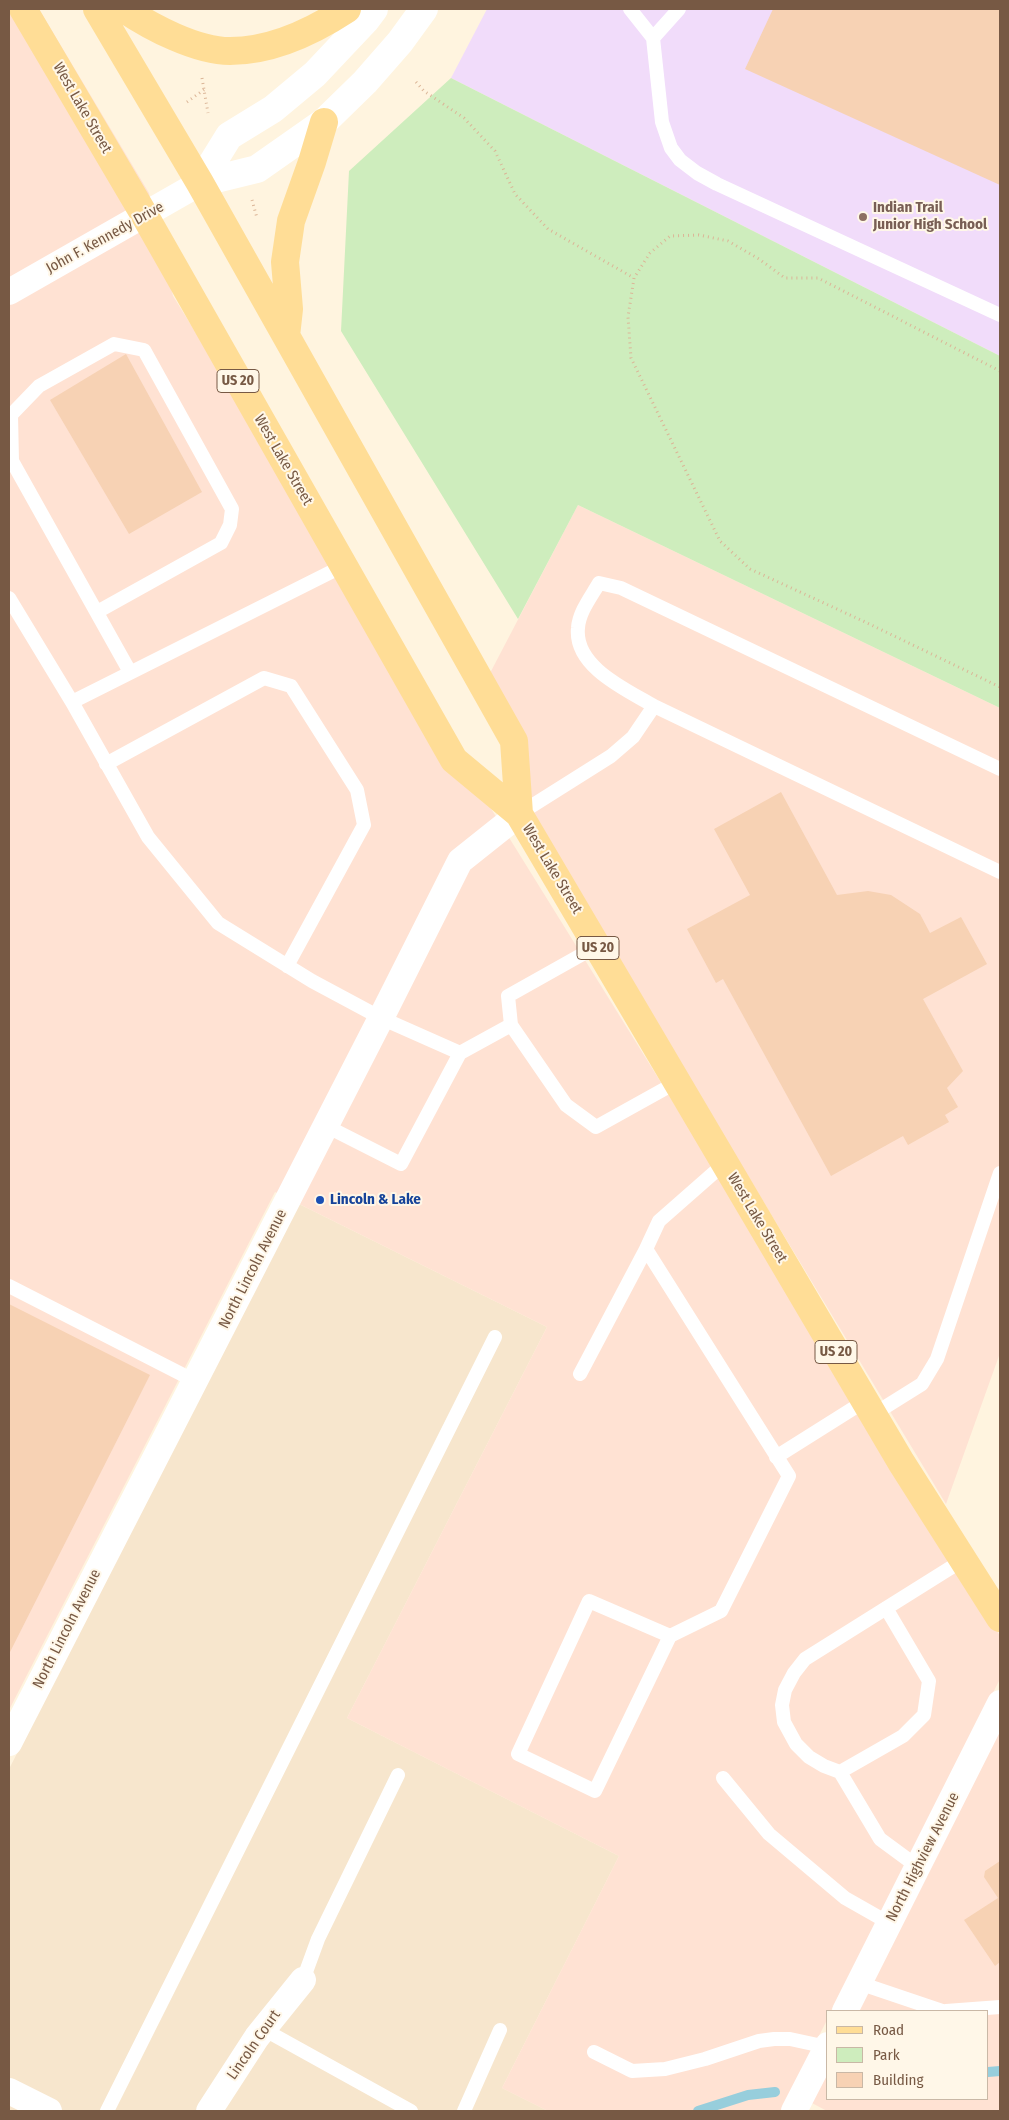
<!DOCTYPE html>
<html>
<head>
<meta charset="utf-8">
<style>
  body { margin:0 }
  #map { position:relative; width:1009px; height:2120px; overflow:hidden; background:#fff4df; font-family:"Fira Sans Condensed",sans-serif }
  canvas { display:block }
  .frame { position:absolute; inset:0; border:10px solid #775944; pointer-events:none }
  .legend { position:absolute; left:826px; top:2010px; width:162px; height:90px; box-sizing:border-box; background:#fff7e8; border:1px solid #c9b8a6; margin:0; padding:6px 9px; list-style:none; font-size:15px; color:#775944 }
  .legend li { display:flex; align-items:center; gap:10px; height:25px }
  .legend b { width:25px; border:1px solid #c9b8a6 }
</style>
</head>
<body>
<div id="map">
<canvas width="1009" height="2120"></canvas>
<div class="frame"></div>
<ul class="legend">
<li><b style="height:6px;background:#ffdd96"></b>Road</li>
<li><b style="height:14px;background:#ceedbd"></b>Park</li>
<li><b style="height:14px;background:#f7d2b4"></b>Building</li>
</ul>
</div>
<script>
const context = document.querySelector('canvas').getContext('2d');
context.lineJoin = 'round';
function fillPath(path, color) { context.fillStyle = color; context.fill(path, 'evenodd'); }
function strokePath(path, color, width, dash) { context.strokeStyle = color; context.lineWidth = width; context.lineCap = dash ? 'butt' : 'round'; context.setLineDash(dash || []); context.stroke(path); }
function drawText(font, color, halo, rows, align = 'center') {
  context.font = font + ' "Fira Sans Condensed",sans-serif'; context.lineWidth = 4; context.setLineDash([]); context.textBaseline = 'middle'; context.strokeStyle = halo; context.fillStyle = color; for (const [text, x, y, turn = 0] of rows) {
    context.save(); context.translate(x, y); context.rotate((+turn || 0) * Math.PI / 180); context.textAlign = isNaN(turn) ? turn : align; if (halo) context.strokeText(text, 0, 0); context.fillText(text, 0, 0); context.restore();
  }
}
fillPath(new Path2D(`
  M299,1204L547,1327L347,1718L619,1856L502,2088L548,2111H9V1769Z`), '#f7e6cd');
fillPath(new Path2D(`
  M9,9H39L149,193L173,296L665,1089L1000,1636V1679L831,2011H828V2018L781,2111H548L502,2088L619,1856L347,1718L547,1327L275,1192L9,1710Z
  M578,505L1000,708V1353L946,1504L533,820L489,675Z
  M1000,1724V2111H827L810,2102L828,2066V2099H988V2011H855Z`), '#ffe2d3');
fillPath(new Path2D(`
  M487,9H1000V356L451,78Z`), '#f1dcfa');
fillPath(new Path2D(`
  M451,78L1000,356V708L578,505L518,619L341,331L349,171Z`), '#ceedbd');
strokePath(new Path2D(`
  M988,2072L1000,2071
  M698,2111L748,2095L775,2092`), '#97cedc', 10);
fillPath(new Path2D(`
  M773,9H1000V185L745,69Z
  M126,354L202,492L129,534L50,400Z
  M781,792L837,895L868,891L891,895L920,914L930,933L961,917L987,964L923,999L963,1071L947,1088L958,1107L945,1115L949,1122L908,1145L903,1136L831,1176L723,979L716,983L687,929L750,895L714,829Z
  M9,1304L150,1375L9,1654Z
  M1000,1861V1962L995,1966L964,1920L998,1898L984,1877L985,1871Z`), '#f7d2b4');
strokePath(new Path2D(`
  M202,78L208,113
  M416,82L424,91L464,118L495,151L515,194L548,229L634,278
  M187,102L205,89
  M252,200L257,218
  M1000,371L818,278H785L759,259L728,241L699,235L670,236L650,253L634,278L628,317L631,358L720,541L750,569L863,621L1000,687`), '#dbb597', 3, [1, 4]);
strokePath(new Path2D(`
  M630,9L653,38L662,122L671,148L680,160L697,173L717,184L1000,315
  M653,38L679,9
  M12,461L11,415L39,386L114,344L144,350L232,509L230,525L221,543L97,612
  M9,462L12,461L130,672
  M9,598L72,702L343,566
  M72,702L148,837L218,923L312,981L381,1018L460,1053L511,1025
  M654,706C627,690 574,667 578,628C579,612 591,597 599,583L621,588L1000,769
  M106,764L264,678L291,686L357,790L364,825L287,966
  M519,814L611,756L633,737L654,706L1000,872
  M597,946L508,996L511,1025L566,1105L596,1127L677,1082
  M326,1126L401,1164L460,1053
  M9,1286L195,1381
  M580,1374L646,1249
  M874,1414L922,1384L937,1359L1000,1173
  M776,1457L865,1401
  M670,1636L595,1791L518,1754L589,1601L670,1636L721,1611L789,1476L646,1249L659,1221L725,1163
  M840,1772L903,1736L924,1715L929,1681L886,1608
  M723,1778L769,1834L845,1898L889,1923
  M918,1867L880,1839L840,1772L824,1766L809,1757L796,1744L784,1722L782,1705L785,1690L794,1673L805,1659L963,1560
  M303,1980L318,1939L398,1775
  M859,1983L942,2011
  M946,2011L1000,2007
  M263,2029L411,2111
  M594,2052L632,2071L665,2069L705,2059L759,2041L774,2039H790L827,2047
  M107,2111L495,1337
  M464,2111L500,2030`), '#fff', 14);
strokePath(new Path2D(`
  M9,292L200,183
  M9,1743L381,1018L460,861L519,814
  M845,2011L1000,1703
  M9,2091L49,2111
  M209,2111L257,2037L303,1980
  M794,2111L828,2045`), '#fff', 26);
strokePath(new Path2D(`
  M200,183L257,169L324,122L365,82L400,42L424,9
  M200,183L229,136L273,109L315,74L365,21L374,9`), '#fff', 28);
strokePath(new Path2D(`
  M23,9L145,216L454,760L519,814L901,1462L1000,1618
  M97,9L200,183L514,741L519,814
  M124,9C151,27 196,51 230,51C272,51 312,32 347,9
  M286,336L289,309L285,262L291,221L312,162L324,122`), '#ffdd96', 28);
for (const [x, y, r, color] of [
  [863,217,5,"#8d6e63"],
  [320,1200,5,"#1a4fb4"]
]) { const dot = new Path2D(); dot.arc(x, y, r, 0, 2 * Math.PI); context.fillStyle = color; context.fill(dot); strokePath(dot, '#fff7e8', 2); }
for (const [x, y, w] of [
  [238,381,42],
  [598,948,42],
  [836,1352,42]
]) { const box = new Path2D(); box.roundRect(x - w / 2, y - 11.5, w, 23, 4); context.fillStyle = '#fff7e8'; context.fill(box); strokePath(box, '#775944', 1); }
drawText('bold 14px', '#775944', null, [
  ["US 20",238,381],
  ["US 20",598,948],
  ["US 20",836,1352]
]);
drawText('15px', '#775944', '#fff7e8', [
  ["West Lake Street",82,108,60],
  ["John F. Kennedy Drive",105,238,-29],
  ["West Lake Street",283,460,60],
  ["West Lake Street",552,869,59],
  ["West Lake Street",757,1218,59],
  ["North Lincoln Avenue",253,1269,-63],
  ["North Lincoln Avenue",67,1629,-63],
  ["North Highview Avenue",923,1857,-63],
  ["Lincoln Court",254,2045,-55]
]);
drawText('bold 15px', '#785e54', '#fff7e8', [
  ["Indian Trail",873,208],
  ["Junior High School",873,225]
], 'left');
drawText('bold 15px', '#164399', '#fff7e8', [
  ["Lincoln & Lake",330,1200]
], 'left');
</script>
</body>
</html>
